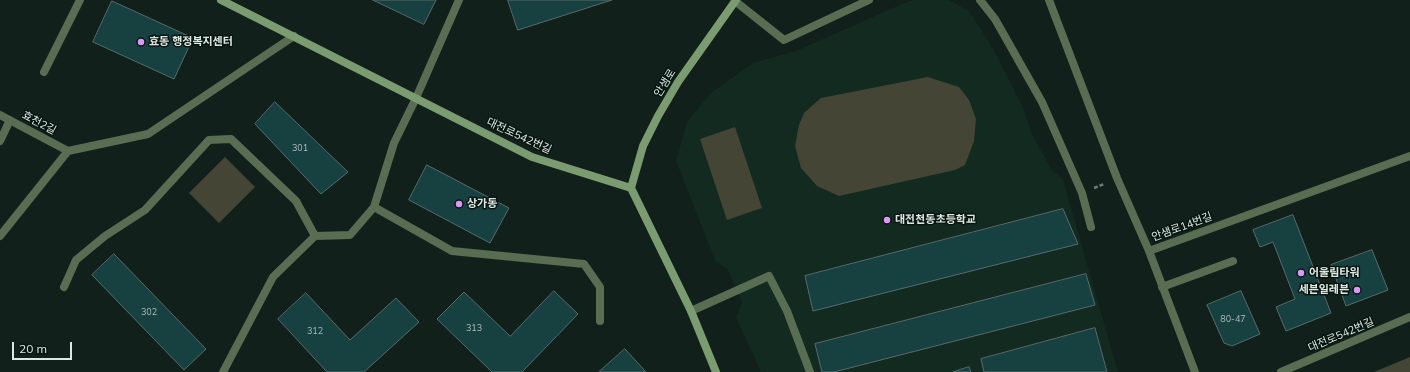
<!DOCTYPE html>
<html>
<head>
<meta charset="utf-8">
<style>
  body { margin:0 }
  #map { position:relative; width:1410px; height:372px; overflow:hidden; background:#11201a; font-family:Mulish,sans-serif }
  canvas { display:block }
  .scale { position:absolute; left:12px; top:342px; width:60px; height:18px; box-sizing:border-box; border:2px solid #dee7e3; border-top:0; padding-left:5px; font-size:12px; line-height:14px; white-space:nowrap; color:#dee7e3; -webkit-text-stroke:3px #081611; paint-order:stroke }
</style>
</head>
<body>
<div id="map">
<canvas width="1410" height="372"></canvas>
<div class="scale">20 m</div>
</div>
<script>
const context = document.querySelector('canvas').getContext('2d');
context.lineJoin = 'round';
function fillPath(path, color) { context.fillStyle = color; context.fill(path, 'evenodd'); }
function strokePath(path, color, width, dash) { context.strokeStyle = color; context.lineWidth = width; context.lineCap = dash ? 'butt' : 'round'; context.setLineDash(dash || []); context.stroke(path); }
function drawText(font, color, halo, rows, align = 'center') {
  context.font = font + ' Mulish,"Noto Sans KR",sans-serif'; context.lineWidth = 3; context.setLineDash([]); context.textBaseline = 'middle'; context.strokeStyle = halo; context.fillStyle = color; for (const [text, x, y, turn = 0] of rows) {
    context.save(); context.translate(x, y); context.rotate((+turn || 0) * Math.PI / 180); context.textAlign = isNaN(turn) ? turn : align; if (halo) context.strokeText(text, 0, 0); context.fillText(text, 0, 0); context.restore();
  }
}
fillPath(new Path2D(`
  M915,0H948L969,11L991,45L1022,105L1033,136L1051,169L1063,180L1118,372H761L736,317L742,302L728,270L715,260L676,161L687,122L711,93L753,63L796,51L909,1Z`), '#132a21');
fillPath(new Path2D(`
  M928,77L959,87L969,100L976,119L974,141L965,165L955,170L839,196L817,186L801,168L795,146L799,125L804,113L821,98Z
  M735,127L762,208L727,220L700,139Z
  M225,157L255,187L219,223L189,193Z
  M1410,357V372H1374Z`), '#444534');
const building = new Path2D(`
  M373,0H436L424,24Z
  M508,0H612L518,30Z
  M112,1L193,38L174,79L93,42Z
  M275,102L348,172L321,194L255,124Z
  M427,165L509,208L490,243L409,200Z
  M1063,209L1078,244L813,311L805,276Z
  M1293,215L1331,313L1286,331L1276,307L1295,299L1273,242L1260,247L1253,230Z
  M1372,250L1388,290L1346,306L1331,265Z
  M114,254L206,349L184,370L92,275Z
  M1086,274L1095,305L834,372H822L815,344Z
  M554,291L578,314L522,372H492L437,319L464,292L510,336Z
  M1241,291L1260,334L1232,346L1224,343L1207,305Z
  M306,293L350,340L396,298L419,322L364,372H327L278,319Z
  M1095,328L1107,372H984L981,359Z
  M625,349L646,372H599Z
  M969,367L971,372H953Z`);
fillPath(building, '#174041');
strokePath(building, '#576b6b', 1);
strokePath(new Path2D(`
  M1094,188L1104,184`), '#6e7a75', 2.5, [4, 2]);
strokePath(new Path2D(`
  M980,0L995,19L1042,102L1082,193L1091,227
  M735,1L784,40L869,0
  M44,72L80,0
  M374,207L452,251L584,264L600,287V321
  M64,287L76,260L105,236L145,210L209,140L231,139L296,201L315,236
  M1162,287L1233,261
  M691,311L769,276L787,311L810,372
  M223,372L273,277L315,236L350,235L374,207L394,143L416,98L459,0`), '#596d53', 8);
strokePath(new Path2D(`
  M1049,0L1117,178L1149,251L1195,372
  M0,115L68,151
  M0,141L10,120
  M0,236L68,151L148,134L294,36
  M1149,251L1410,156
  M1281,372L1410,317`), '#596d53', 8);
strokePath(new Path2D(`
  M221,0L532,157L631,188L691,311L716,372
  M631,188L643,146L658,116L678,82L736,0`), '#7b9b71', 8);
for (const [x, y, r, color] of [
  [141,42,4,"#da9af6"],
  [459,204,4,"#da9af6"],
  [887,220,4,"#da9af6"],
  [1301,273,4,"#da9af6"],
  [1357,290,4,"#da9af6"]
]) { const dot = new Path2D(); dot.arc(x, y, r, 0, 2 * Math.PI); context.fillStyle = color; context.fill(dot); strokePath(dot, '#081611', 1.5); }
drawText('9px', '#acbdba', null, [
  ["301",300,148],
  ["302",149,312],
  ["80-47",1233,319],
  ["313",474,328],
  ["312",315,331]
]);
drawText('bold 11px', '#dee7e3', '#081611', [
  ["효동 행정복지센터",149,42],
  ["상가동",467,204],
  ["대전천동초등학교",895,220],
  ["어울림타워",1309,273],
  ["세븐일레븐",1349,290,"right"]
], 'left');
drawText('11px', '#dee7e3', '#081611', [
  ["안샘로",665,83,-58],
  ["효천2길",39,123,28],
  ["대전로542번길",519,136,25],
  ["안샘로14번길",1182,227,-20],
  ["대전로542번길",1341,335,-23]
]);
</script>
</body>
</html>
